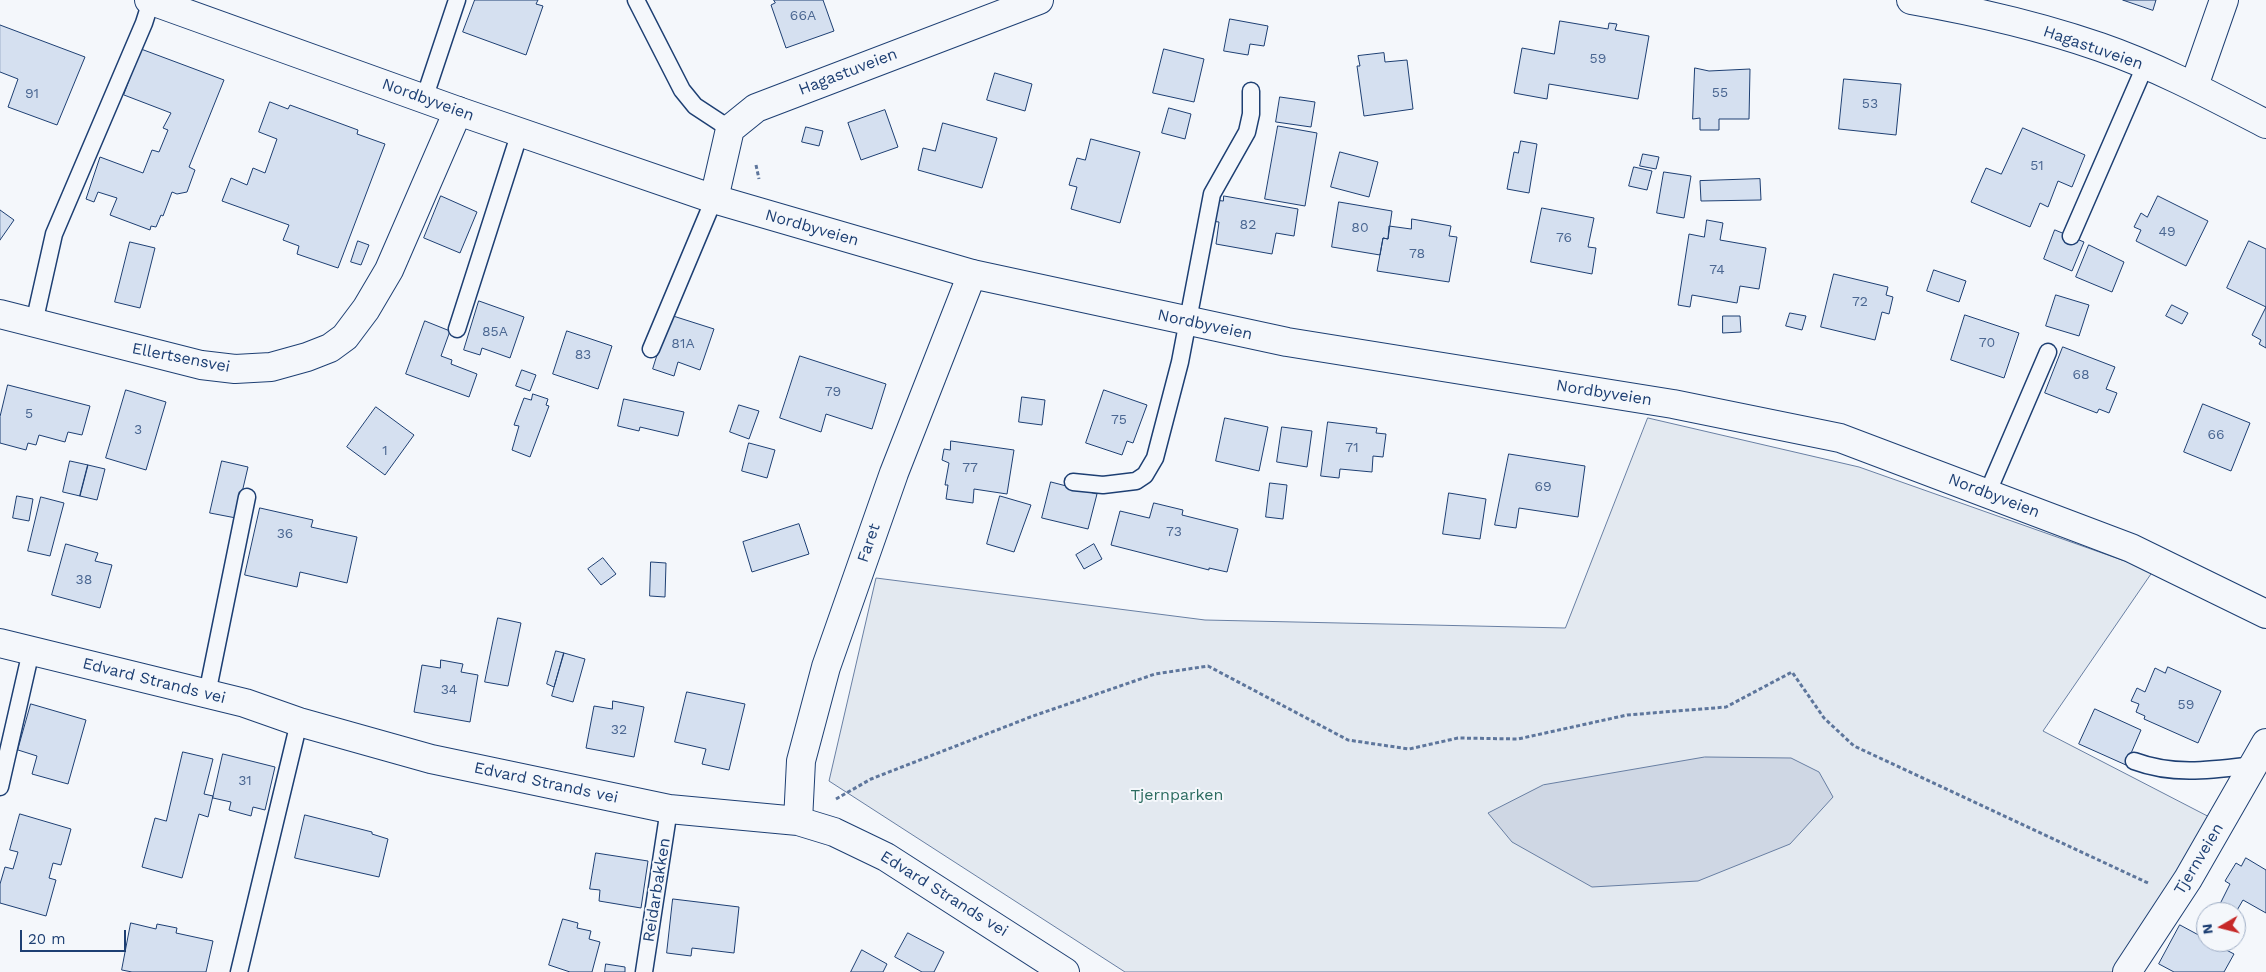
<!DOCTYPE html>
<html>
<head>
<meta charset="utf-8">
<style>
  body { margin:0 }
  #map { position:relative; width:2266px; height:972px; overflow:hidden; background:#f4f7fb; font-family:"Work Sans",sans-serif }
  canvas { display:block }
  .north { position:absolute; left:2196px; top:902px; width:50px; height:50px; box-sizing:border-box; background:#f4f7fb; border:1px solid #9eadc5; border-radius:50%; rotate:262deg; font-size:14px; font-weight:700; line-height:20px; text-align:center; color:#1d3f73 }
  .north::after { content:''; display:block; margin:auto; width:18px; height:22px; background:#c62828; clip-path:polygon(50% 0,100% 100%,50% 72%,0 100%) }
  .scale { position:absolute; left:20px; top:930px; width:106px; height:22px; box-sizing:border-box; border:2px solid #1d3f73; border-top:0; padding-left:6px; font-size:15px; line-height:18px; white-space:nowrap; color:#1d3f73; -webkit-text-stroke:4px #f4f7fb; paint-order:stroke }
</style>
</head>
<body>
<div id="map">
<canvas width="2266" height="972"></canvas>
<div class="north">N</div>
<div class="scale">20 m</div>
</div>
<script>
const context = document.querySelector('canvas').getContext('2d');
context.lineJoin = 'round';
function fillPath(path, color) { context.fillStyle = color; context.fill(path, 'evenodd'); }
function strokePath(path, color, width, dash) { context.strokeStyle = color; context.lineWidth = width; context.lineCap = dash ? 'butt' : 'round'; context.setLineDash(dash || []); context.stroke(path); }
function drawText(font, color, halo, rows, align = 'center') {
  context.font = font + ' "Work Sans",sans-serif'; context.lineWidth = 4; context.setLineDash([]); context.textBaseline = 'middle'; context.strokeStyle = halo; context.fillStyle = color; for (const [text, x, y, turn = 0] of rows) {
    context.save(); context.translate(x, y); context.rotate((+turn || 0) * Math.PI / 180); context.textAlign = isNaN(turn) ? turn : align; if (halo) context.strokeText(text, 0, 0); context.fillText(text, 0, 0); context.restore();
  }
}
const green = new Path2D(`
  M1648,418L1859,467L2153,571L2043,731L2221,823L2127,972H1125L829,781L876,578L1205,620L1565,628Z`);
fillPath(green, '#e3e9f0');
strokePath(green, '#687fa3', 1);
const water = new Path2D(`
  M1705,757L1791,758L1819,772L1833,797L1790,844L1698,881L1592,887L1512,842L1488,813L1543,785Z`);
fillPath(water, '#cfd7e4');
strokePath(water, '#687fa3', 1);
const building = new Path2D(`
  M475,0H538L536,4L543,6L526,55L463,32Z
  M774,0H823L834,31L786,48L771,5L775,3Z
  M2123,0H2156L2153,10Z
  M1230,19L1268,26L1264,46L1250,44L1248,55L1224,51Z
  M1560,21L1608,29L1609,23L1617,24L1615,30L1649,36L1638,99L1549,84L1547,99L1514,93L1522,48L1554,54Z
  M0,25L85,57L57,125L8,107L18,79L0,72Z
  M141,49L224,80L189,167L195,170L187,192L177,194L172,192L163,216L161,215L156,227L151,226L150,230L110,215L117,198L98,192L94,202L86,199L100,157L143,173L152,150L159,152L168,130L163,128L171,113L124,95Z
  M1164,49L1204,59L1194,102L1153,93Z
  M1384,53L1385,62L1407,60L1413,109L1364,116L1357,66H1360L1358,56Z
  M1695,68L1709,71L1750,69L1749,119H1719V130H1700V118L1693,119Z
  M995,73L1032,84L1025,111L987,100Z
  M1844,79L1901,84L1896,135L1839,129Z
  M1280,97L1315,102L1311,127L1276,122Z
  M270,102L288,109L290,105L358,130L357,134L385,144L338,268L297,254L299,246L283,240L289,225L222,201L231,178L247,185L253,168L265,173L277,139L259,132Z
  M1169,108L1191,114L1185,139L1162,133Z
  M885,110L898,147L861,160L848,123Z
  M943,123L997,138L982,188L918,170L923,148L935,151Z
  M1278,126L1317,133L1305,206L1265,199Z
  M806,127L823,131L819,146L802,142Z
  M2023,128L2085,155L2072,187L2058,181L2048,207L2040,203L2030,227L1971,202L1986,168L2001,174Z
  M1091,139L1140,152L1120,223L1071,209L1077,187L1069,185L1077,158L1085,160Z
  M1521,141L1537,144L1529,193L1507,189L1514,152L1518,153Z
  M1340,152L1378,162L1369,197L1331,187Z
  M1643,154L1659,157L1656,169L1640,166Z
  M1634,167L1652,171L1647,190L1629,186Z
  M1664,172L1691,176L1684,218L1657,213Z
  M1760,179L1761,200L1701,201L1700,181Z
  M441,196L477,212L460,253L424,238Z
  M1224,196L1298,209L1294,236L1276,233L1272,254L1216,244L1219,222L1211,221L1215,200L1223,201Z
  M2158,196L2208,221L2186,266L2136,241L2141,230L2134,227L2141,213L2147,217Z
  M1339,202L1392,211L1388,239L1383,238L1380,255L1332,247Z
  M1542,208L1594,218L1588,247L1596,248L1592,274L1531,262Z
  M0,210L14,220L0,240Z
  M1412,219L1451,226L1449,236L1457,237L1449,282L1377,271L1383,238L1388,239L1389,226L1411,229Z
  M1707,220L1723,223L1720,240L1766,248L1759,289L1740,286L1737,303L1692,295L1690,307L1678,305L1689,234L1704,237Z
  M2055,230L2084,242L2072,271L2044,259Z
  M358,241L369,245L361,265L351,262Z
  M2249,241L2266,249V348L2259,344L2261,340L2252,335L2266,307L2227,288Z
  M130,242L155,248L140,308L115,302Z
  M2089,245L2124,262L2112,292L2076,277Z
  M1934,270L1966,281L1959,302L1927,291Z
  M1834,274L1888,287L1886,295L1893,297L1889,314L1882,312L1875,340L1821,327Z
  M2056,295L2089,305L2079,336L2046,326Z
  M479,301L524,317L510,358L482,348L480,355L464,350Z
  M2172,305L2188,313L2182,324L2166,316Z
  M1790,313L1806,316L1802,330L1786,326Z
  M670,315L714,329L700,370L678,362L674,376L653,369Z
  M1965,315L2019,333L2004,378L1951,360Z
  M1723,316H1740L1741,332L1723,333Z
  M425,321L450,331L441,356L452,360L451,364L477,374L469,397L406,374Z
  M567,331L612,346L598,389L553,374Z
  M2063,347L2115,367L2106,389L2117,393L2109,413L2099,409L2097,413L2045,393Z
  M800,356L886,384L872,429L826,414L821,432L780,418Z
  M522,370L536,375L530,391L516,386Z
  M8,385L90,406L82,435L68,432L65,442L39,435L36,445L28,443L26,450L0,443V417Z
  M126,390L166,402L146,470L106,458Z
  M1104,390L1147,405L1133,443L1127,441L1122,455L1086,443Z
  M533,394L548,399L546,405L549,406L530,457L512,450L519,426L514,425L524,398L531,400Z
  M1022,397L1045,400L1042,425L1019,422Z
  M624,399L684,412L678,436L640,427L639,431L618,426Z
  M2203,404L2250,423L2231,471L2184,452Z
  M739,405L759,411L749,439L730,432Z
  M376,407L414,435L385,475L347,447Z
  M1225,418L1268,427L1259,471L1216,461Z
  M1328,422L1377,428L1376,433L1386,434L1383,457L1373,456L1372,472L1340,469L1339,478L1321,476Z
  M1282,427L1312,431L1307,467L1277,462Z
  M951,441L1014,450L1007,494L974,489L973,503L946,499L948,485H945L949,463L942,460L944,449L950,450Z
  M749,443L775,450L767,478L742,471Z
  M1509,454L1585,466L1578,517L1519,508L1516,528L1495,525Z
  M70,461L88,465L80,496L63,492Z
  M222,461L248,467L236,518L210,513Z
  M88,465L105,469L97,500L80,496Z
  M1051,482L1097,494L1088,529L1042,518Z
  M1270,483L1287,485L1283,519L1266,517Z
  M1449,493L1486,499L1480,539L1443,534Z
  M17,496L33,499L29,521L13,518Z
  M1000,496L1031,505L1014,552L987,544Z
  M41,497L64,503L50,556L28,551Z
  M1154,503L1183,510L1182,515L1238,529L1227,572L1209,568V570L1111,545L1120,511L1149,518Z
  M260,508L313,520L311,527L357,537L347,583L300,572L297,587L245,575Z
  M799,524L809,554L752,572L743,542Z
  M66,544L98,553L95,561L112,565L100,608L52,595Z
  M1094,544L1102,559L1084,569L1076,555Z
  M603,558L616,574L601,585L588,569Z
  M651,562L666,563L665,597L650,596Z
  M498,618L521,623L508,686L485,682Z
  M556,651L564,653L554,687L547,684Z
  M564,653L585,659L573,702L552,696Z
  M441,660L463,664L461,672L478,675L470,722L414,712L422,665L440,668Z
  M2168,667L2221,691L2198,743L2144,719L2145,716L2136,712L2139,704L2131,701L2137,688L2145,692L2155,668L2165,673Z
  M687,692L745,704L729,770L702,764L706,749L675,742Z
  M613,701L644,707L634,757L586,748L594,706L612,709Z
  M31,704L86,720L68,784L32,774L37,756L18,750Z
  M2095,709L2141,730L2126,765L2079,744Z
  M183,752L213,759L204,794L213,796L208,817L199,814L182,878L142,867L155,818L166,821Z
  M223,754L275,767L265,810L253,807L251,816L229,810L231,802L213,798Z
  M20,814L71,829L61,865L53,863L49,878L56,880L46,916L0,903V884L5,867L13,869L18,852L10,850Z
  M305,815L372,832V834L388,839L379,877L295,858Z
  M596,853L648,861L641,908L599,901L600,890L590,889Z
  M2246,858L2266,870V913L2243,900L2236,912H2216L2230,884L2225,881L2236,863L2241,866Z
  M673,899L739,907L734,953L692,948L691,956L667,953Z
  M563,919L578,923L577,928L591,931L589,939L600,942L592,972H570L549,965Z
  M131,923L156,929L157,924L177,928L176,933L213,941L206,972H132L122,970Z
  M2180,925L2206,939V942H2211L2234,954L2224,972H2174L2159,964Z
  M908,933L944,952L934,972H922L895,957Z
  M862,950L887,964L883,972H851Z
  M606,964L625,967V972H605Z`);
fillPath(building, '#d5e0f0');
strokePath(building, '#1d3f73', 1);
const service = new Path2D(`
  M636,0L682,90L695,106L730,129
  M424,99L457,0
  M2071,236L2145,66
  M34,323L54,234L144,23L151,1
  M457,329L520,132
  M651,349L714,199
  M1073,482L1103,485L1136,481L1145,475L1155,458L1180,362L1212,194L1247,132L1251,114V91
  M1987,494L2048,352
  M207,694L247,497
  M2134,761C2174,776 2212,770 2254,765
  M0,787L31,651
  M239,972L299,722
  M644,972L669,809`);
const minor = new Path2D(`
  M1911,0C1974,11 2039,26 2100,47C2158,67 2212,96 2266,124
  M2194,86L2224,0
  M714,199L730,129L756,108L1039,0
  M0,314L201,365L235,369L271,367L307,357L330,348L345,337L366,309L389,270L458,111
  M0,643L245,703L299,722L431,759L669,809L798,821L834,832L886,857L1065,972
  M798,821L801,761L826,667L894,473L972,274
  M2127,972L2188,879L2266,743`);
const primary = new Path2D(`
  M149,0L458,111L714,199L972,274L1287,342L1673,404L1840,438L2131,548L2266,614`);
strokePath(service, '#1d3f73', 19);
strokePath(minor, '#1d3f73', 30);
strokePath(primary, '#1d3f73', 30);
strokePath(new Path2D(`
  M756,165L759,179
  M836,799L871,779L1033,716L1155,674L1208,666L1348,740L1409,749L1458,738L1518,739L1627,715L1726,707L1792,672L1824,718L1854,746L2148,883`), '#5e769c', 3, [4, 2.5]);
strokePath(service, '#f4f7fb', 16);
strokePath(minor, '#f4f7fb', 28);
strokePath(primary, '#f4f7fb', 28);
drawText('14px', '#4b6792', null, [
  ["66A",803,16],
  ["59",1598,59],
  ["55",1720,93],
  ["91",32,94],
  ["53",1870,104],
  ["51",2037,166],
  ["82",1248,225],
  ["80",1360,228],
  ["49",2167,232],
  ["76",1564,238],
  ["78",1417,254],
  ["74",1717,270],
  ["72",1860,302],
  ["85A",495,332],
  ["70",1987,343],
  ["81A",683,344],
  ["83",583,355],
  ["68",2081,375],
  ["79",833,392],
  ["5",29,414],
  ["75",1119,420],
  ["3",138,430],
  ["66",2216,435],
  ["71",1352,448],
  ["1",385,451],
  ["77",970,468],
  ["69",1543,487],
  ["73",1174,532],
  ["36",285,534],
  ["38",84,580],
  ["34",449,690],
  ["59",2186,705],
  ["32",619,730],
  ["31",245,781]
]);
drawText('16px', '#1d3f73', '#f4f7fb', [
  ["Hagastuveien",2093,48,19],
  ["Hagastuveien",848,72,-21],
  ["Nordbyveien",428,100,20],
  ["Nordbyveien",812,228,16],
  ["Nordbyveien",1205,325,12],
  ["Ellertsensvei",181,358,11],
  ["Nordbyveien",1604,393,9],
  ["Nordbyveien",1994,496,21],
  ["Faret",869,543,-71],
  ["Edvard Strands vei",154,681,14],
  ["Edvard Strands vei",546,783,12],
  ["Tjernveien",2199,859,-59],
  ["Reidarbakken",657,890,-81],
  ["Edvard Strands vei",944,894,32]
]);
drawText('16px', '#2c6c60', '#f4f7fb', [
  ["Tjernparken",1177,795]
]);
</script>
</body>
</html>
